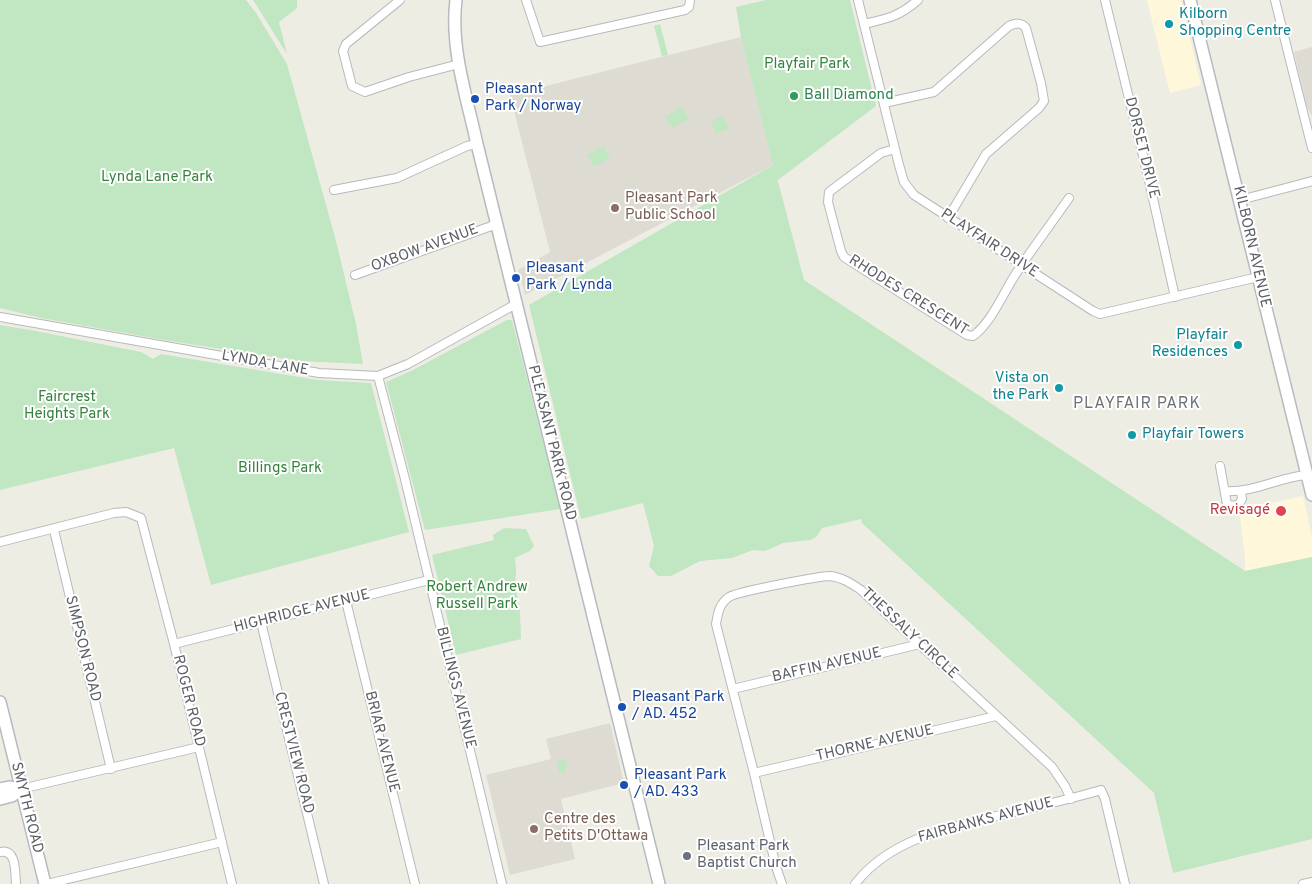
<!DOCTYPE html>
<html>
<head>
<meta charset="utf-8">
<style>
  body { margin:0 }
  canvas { display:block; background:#eeede4 }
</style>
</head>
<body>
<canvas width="1312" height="884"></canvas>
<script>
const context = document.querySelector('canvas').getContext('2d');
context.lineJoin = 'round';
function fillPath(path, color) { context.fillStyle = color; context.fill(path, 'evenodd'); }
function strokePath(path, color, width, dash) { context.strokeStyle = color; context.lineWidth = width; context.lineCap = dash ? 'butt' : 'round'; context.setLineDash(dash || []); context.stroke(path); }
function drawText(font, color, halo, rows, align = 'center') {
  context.font = font + ' Overpass,sans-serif'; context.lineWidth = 4; context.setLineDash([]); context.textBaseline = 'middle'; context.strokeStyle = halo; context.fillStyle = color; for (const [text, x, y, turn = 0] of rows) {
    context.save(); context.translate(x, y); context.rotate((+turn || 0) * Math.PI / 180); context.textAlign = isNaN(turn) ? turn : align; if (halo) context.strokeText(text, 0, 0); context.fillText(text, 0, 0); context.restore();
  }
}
fillPath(new Path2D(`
  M1147,0H1181L1201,85L1170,93Z
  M1303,496L1312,538V557L1245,571V556L1239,510Z`), '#fef7da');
fillPath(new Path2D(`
  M741,37L773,165L525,295L518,270L550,252L510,95Z
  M1312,47V116L1306,105L1294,52Z
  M610,723L624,783L561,799L575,859L510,875L486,775L551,759L546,739Z`), '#dedcd2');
fillPath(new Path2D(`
  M0,0H246L256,13L287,64L336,241L356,324L363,364L299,361L164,340L41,318L0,308Z
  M253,0H297V8L279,22L287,54Z
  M766,0H850L876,106L778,180L776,174L804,280L1245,571L1312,557V839L1173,873L1154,793L862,523L861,519L822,528L816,537L810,540L783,543L765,551L753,550L732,558L700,561L671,576H658L649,566L654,546L643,503L581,519L529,305L773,165L741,37L736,7Z
  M660,24L668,55L662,56L654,26Z
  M682,107L689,119L672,128L665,117Z
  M723,116L729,128L717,134L711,121Z
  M603,146L610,158L594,167L587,155Z
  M507,320H512L560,509L425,530L386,382L413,370Z
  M0,325L36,331L141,352L153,359L161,354L317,380L371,383L409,532L211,585L174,448L0,490Z
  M504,528L526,529L534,546L530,551L515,558L516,571L515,585L520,612L521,639L456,655L432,555L494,540L493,535Z
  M565,759L567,765L565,772L559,773L557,761Z`), '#c0e6c2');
const street = new Path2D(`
  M400,0L346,44L343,51L352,86L365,92L409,77L459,64
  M526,0L540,42L685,10L689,7L690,0
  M858,0L899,165L904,182L914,195L1093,311L1100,314L1258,277
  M1105,0L1148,176L1175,297
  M1275,0L1312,148
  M864,24C887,19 900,16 918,0
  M884,103L934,92L1009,26C1016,23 1021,22 1026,28L1041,83L1044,101L1039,108L986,154L948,218
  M895,149L881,153L829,192L828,202L841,251L844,257L967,335L973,336C991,323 1003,294 1015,275C1032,249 1051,224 1069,198
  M334,190L397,178L467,146L477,144
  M1240,200L1312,181
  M355,275L497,224
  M0,317L319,373L378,376L408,364L516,304
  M378,376L404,475L502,884
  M1220,466L1227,504L1232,506L1239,504L1242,499L1241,491
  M1225,491C1254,493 1279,477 1307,475
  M54,530L111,769
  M0,542L114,513L126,512L141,518L174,644L232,884
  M346,601L415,884
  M261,622L324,884
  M174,644L429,580
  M733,689L920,644
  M754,773L996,716
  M21,789L199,747
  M0,852C17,848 15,873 16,884
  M47,884L222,842
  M782,884L776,867L754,773L716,624C718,613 719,604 729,597C736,592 819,576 830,576C842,577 852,584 861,590L1052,767L1065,786L1071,799
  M855,884C890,839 947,828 1001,815C1034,807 1068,800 1101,790L1105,799L1125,884
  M1303,884L1312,882`);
const secondary = new Path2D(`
  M456,0C450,48 467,98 477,144L659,884
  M1190,0L1312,495
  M0,702L45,884
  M0,789L9,787L21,789
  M0,799L12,796L21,789`);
strokePath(street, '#b6b9be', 10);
strokePath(secondary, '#b7bac0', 14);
strokePath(street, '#fff', 8);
strokePath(secondary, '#fff', 11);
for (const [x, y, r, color] of [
  [1169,24,5,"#0f9aa8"],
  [794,96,5,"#2e9e5b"],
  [475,99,5,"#1a4fb4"],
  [615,208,5,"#8d6e63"],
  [516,278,5,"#1a4fb4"],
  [1238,345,5,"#0f9aa8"],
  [1059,388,5,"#0f9aa8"],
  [1132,435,5,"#0f9aa8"],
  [1281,511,6,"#e0444e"],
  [622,707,5,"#1a4fb4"],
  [624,785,5,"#1a4fb4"],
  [534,829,5,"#8d6e63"],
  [687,856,5,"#6b7280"]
]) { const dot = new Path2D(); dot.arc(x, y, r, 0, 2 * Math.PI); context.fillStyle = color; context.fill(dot); strokePath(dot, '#fff', 2); }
drawText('15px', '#0d838f', '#fff', [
  ["Kilborn",1179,15],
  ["Shopping Centre",1179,32],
  ["Playfair",1228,336,"right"],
  ["Residences",1228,353,"right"],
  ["Vista on",1049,379,"right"],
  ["the Park",1049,396,"right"],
  ["Playfair Towers",1142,435]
], 'left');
drawText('15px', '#34833d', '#fff', [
  ["Playfair Park",807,65],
  ["Lynda Lane Park",157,178],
  ["Faircrest",67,398],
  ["Heights Park",67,415],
  ["Billings Park",280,469],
  ["Robert Andrew",477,588],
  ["Russell Park",477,605]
]);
drawText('15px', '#164399', '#fff', [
  ["Pleasant",485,90],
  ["Park / Norway",485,107],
  ["Pleasant",526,269],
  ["Park / Lynda",526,286],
  ["Pleasant Park",632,698],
  ["/ AD. 452",632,715],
  ["Pleasant Park",634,776],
  ["/ AD. 433",634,793]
], 'left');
drawText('15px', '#27864d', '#fff', [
  ["Ball Diamond",804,96]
], 'left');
drawText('15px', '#5c5f64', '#fff', [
  ["DORSET DRIVE",1141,148,76],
  ["PLAYFAIR DRIVE",989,244,33],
  ["KILBORN AVENUE",1251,247,77],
  ["OXBOW AVENUE",425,249,-20],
  ["RHODES CRESCENT",908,296,32],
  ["LYNDA LANE",265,364,10],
  ["PLEASANT PARK ROAD",551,443,76],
  ["HIGHRIDGE AVENUE",302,612,-14],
  ["THESSALY CIRCLE",909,634,43],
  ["SIMPSON ROAD",82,649,76],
  ["BAFFIN AVENUE",827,666,-13],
  ["BILLINGS AVENUE",455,688,76],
  ["ROGER ROAD",188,701,76],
  ["BRIAR AVENUE",381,742,76],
  ["THORNE AVENUE",875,744,-13],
  ["CRESTVIEW ROAD",293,753,76],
  ["SMYTH ROAD",26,808,76],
  ["FAIRBANKS AVENUE",986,821,-15]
]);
drawText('15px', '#785e54', '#fff', [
  ["Pleasant Park",625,199],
  ["Public School",625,216],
  ["Centre des",544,820],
  ["Petits D'Ottawa",544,837]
], 'left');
drawText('15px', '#be3a42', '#fff', [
  ["Revisagé",1270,511]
], 'right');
drawText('15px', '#5b616d', '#fff', [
  ["Pleasant Park",697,847],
  ["Baptist Church",697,864]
], 'left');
context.letterSpacing = '1px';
drawText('16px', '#6d7176', '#fff', [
  ["PLAYFAIR PARK",1137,405]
]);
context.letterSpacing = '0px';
</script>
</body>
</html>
